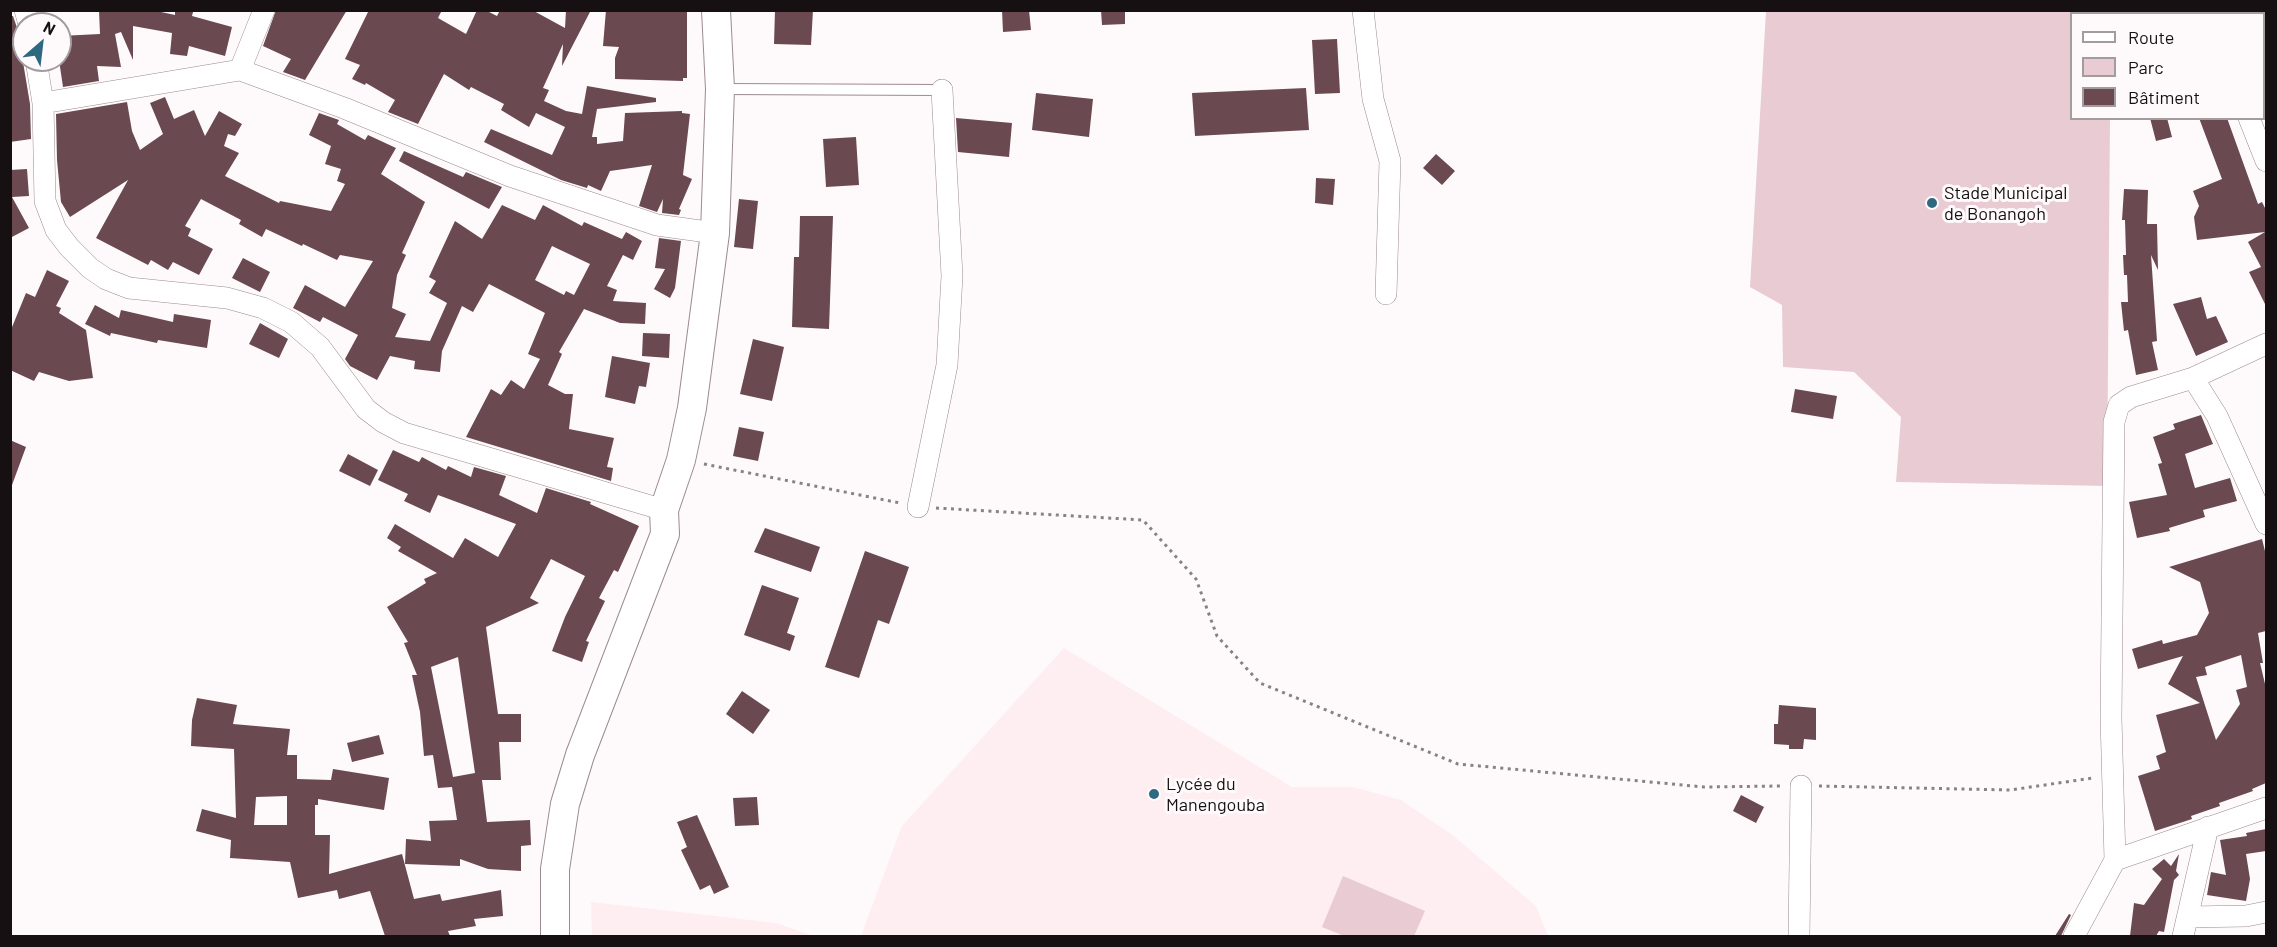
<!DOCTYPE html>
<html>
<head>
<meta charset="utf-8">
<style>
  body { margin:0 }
  #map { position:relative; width:2277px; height:947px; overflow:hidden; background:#fefafb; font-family:Barlow,sans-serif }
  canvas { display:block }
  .frame { position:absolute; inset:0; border:12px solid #171012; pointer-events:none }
  .legend { position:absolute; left:2070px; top:12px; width:195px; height:108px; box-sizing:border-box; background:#fefafb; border:2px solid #a29c9e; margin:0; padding:8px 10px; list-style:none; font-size:18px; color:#171012 }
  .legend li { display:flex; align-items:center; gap:12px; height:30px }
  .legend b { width:30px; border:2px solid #a29c9e }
  .north { position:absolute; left:12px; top:12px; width:60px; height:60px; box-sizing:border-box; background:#fefafb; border:2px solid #a29c9e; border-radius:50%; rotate:28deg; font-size:16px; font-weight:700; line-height:24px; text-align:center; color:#171012 }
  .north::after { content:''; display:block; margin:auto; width:21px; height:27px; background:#2d6980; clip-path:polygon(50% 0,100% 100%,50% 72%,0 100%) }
</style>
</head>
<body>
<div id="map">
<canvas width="2277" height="947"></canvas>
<div class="frame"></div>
<ul class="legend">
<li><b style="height:8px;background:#fff"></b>Route</li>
<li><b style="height:16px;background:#e9ccd3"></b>Parc</li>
<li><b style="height:16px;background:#6a4951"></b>Bâtiment</li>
</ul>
<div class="north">N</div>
</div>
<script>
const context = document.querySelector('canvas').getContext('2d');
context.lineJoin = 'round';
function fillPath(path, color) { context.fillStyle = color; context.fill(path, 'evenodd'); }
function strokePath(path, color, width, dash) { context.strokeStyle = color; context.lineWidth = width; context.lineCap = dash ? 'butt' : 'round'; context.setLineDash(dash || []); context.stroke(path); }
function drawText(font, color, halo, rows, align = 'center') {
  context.font = font + ' Barlow,sans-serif'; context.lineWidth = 6; context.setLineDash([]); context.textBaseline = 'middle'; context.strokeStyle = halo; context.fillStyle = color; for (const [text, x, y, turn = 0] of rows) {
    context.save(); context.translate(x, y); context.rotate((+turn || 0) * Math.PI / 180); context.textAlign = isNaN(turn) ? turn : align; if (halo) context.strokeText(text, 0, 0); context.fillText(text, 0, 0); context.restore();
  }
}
fillPath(new Path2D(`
  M1064,648L1292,787H1353L1401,800L1451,834L1536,906L1548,936H861L902,826Z
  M591,902L776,923L814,936H592Z`), '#feedf1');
fillPath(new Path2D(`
  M1766,11H2111V13L2072,14V118L2110,119L2107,486L1896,482L1901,417L1854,372L1783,367L1782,305L1750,287Z
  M1343,876L1425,911L1414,936H1344L1322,927Z`), '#e9ccd3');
fillPath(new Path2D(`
  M99,10H152L175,15V10L193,12L192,16L232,27L225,56L189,46L187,56L170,54L172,33L133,26V60L121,32L115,34L121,67L97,66L99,81L63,87L59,60L60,36L100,34Z
  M276,10H347L305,80L283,72L291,59L263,46Z
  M369,10H442L438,18L466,34L477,10H485L497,16L500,10H532L565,28L566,10H591L562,66L563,44L543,88L549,90L544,101L566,111L582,114L587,86L656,98V102L597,109L592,137H597V144L623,141L625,113L682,111V113L690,114L683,175L692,179L679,209L681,210L679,215L662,213L663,199L657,212L639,206L652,165L610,171L601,191L588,185L587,188L561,180L484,142L491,129L552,155L565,127L536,113L529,127L501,110L504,104L471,87L469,90L444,74L418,124L388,112L395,100L366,83L365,85L352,79L360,65L345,59Z
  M606,10H687V78H683V81L615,79V58L619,47L603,46Z
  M775,10H813L811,45L774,44Z
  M1002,10H1029L1031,30L1003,32Z
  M1101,10H1125V24L1102,25Z
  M10,16H13L24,48L23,62L30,104L31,139L10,142Z
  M1337,39L1340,93L1315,94L1312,40Z
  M1306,88L1309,130L1195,136L1192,93Z
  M1036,93L1093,99L1089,137L1032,130Z
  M165,97L174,119L194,110L205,136L219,111L242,124L235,136L228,134L224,146L239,153L225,176L279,203L280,201L331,211L345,184L337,181L341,169L325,164L331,146L309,135L319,113L339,120L337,124L365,140L368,135L396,148L381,174L425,202L402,253L406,255L397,275L392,308L406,314L395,337L430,341L447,303L429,293L436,281L429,277L455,221L482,239L502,205L535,220L543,205L582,226L584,222L622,239L626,232L642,241L633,260L623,255L607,286L617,290L613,301L646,303L645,324L620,323L584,309L559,352L562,354L548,385L565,394H573L569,429L614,438L607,467L613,468L611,481L466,437L491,389L501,395L511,380L524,389L540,359L528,354L545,313L489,284L473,312L462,306L442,351L440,372L414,369L415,361L390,356L377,380L350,366L345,359L358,335L323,317L320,322L293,308L305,285L345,307L373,261L340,255L337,260L303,244L302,246L266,229L262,237L239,224L241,220L201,199L185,226L191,229L188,236L213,249L199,275L173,262L168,270L151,260L148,265L96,238L128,180L70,217L61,202L57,160L56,114L127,102L132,131L140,150L163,134L150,103ZM552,246L590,264L574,295L566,291L564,295L535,280Z
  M956,118L1012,123L1009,157L958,152Z
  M2150,118H2167L2172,137L2156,141Z
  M2199,118H2227L2258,204L2262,202L2266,210V306L2249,272L2261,267L2248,242L2265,232L2197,240L2194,217L2199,206L2193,191L2222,179Z
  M856,137L859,185L826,187L823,139Z
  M404,151L463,177L466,172L502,187L489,209L399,161Z
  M1436,154L1455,171L1442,185L1423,168Z
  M27,169L29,196L12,197L29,228L10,238V170Z
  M1316,178L1335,179L1333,205L1315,203Z
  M2124,189L2148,190L2147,224H2157L2158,270L2151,255L2157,341L2152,342L2158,370L2136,375L2128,330L2124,331L2121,302H2128L2127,275H2124L2123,255H2126L2125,220H2122Z
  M739,199L758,201L753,249L734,247Z
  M800,216H833L829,329L792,327L794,257H799Z
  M659,238L681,241L675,288L670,298L654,289L665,269L655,268Z
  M243,258L270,272L260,292L232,278Z
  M47,270L69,281L56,306L61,308L59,313L86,330L93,378L69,381L39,372L34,381L10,370V332L26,293L35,297Z
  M2201,297L2207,319L2216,316L2228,342L2196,356L2173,304Z
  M95,305L119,318L121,310L173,322L174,314L211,320L207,348L158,340L157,343L111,333L110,336L85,324Z
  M260,323L288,339L279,358L249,344Z
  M643,333L670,334L669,358L642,356Z
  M753,339L784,347L772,401L740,394Z
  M612,356L650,363L646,387L639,386L635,404L605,397Z
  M1795,389L1837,396L1833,419L1791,412Z
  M2201,415L2213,444L2185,454L2195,488L2230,478L2237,501L2203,510L2205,517L2169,528L2170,531L2137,538L2129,502L2167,495L2158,464L2162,463L2153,437L2175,429L2173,424Z
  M739,427L764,432L758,461L733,456Z
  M10,440L26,447L12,485H10Z
  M393,450L419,462L422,457L446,470L448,466L471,477L474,467L506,476L499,495L537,513L546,488L591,502L590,504L639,526L618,572L614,570L599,598L605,601L586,641L589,642L582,662L552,651L565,617L585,576L551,559L530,598L539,603L486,627L498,714H521V742H499L501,780H482L487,822L530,820L531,845L521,846V871L488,869L460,859V866L405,864L406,839L431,841L429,821L457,820L452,787L438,788L433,755L424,756L420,712L412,675H417L404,643L408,642L387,607L426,583L424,579L437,573L398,551L401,547L387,538L395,524L453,558L465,538L498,557L516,524L438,495L430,513L404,501L408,494L378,480ZM458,657L475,773L453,777L431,667Z
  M348,454L378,470L370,486L339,471Z
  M765,528L820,547L811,572L754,552Z
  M2262,539L2266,555V631L2258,633L2263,663H2260L2266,688V783L2252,789L2253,791L2219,803L2220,806L2191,816L2192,819L2155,831L2138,776L2160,769L2156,756L2166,752L2156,715L2200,703L2168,684L2183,656L2138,669L2132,649L2162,640L2163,644L2197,635L2209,613L2200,582L2169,567ZM2241,655L2247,687L2236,690L2240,704L2216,740L2196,677L2207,675L2205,667Z
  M865,551L909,567L889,624L878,620L859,678L825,667Z
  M762,585L799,598L787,633L795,636L790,651L744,635Z
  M742,691L770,710L753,734L726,714Z
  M197,698L237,705L233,724L290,729L287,755H297V779L331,780L333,769L389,778L384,810L318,799V805H315V835H330L329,874L402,854L414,899L440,894L442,901L501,890L503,916L474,919L476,926L448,931L450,936H385L370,891L339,899L337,890L298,898L290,862L230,858L231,840L196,831L202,809L236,818L234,749L191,746L192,720ZM287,796V825H254L256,797Z
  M1779,705L1816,708V740L1804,739L1803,749H1789V745L1774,744V724H1778Z
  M379,735L384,754L352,762L347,743Z
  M1741,795L1764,807L1756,823L1733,811Z
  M757,797L759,825L735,826L733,798Z
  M697,815L729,887L714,894L710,885L700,890L681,850L687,847L677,822Z
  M2266,829V851L2246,854L2250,879L2246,901L2207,895L2211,872L2226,875L2220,840L2247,836L2246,833Z
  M2179,854L2176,871L2179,875L2174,880L2164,932L2159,931L2156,936H2130L2134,903L2144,905L2162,879L2152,869L2164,859L2171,866Z
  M2069,914L2071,915L2061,936H2055Z`), '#6a4951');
const lane = new Path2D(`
  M721,89L942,90`);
const street = new Path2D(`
  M25,10L29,24
  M1363,10L1373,99L1390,161L1386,294
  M2203,10L2205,14
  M36,60L43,103L45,201L56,230L69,247L90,268L106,279L129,288L227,298L263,308L291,322L320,347L366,409L383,422L404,433L664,510
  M240,70L264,10
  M43,103L240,70L344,108L510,176L657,225L715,233
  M2249,118L2266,161
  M2193,378L2217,416L2266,524
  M918,507L947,365L952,276L942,90
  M2115,860L2111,718L2114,422L2119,405L2131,397L2193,378L2266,344
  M2189,917L2246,916L2266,912
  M1799,936L1801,786
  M2074,936L2115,860L2266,808
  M2183,936L2208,827`);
const secondary = new Path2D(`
  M555,936V869L565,804L580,755L665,534L664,510L681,460L692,408L715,233L720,89L716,10`);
strokePath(lane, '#9c8a8e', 12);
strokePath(street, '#9c8a8e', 22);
strokePath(secondary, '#9c8a8e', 30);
strokePath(new Path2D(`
  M704,464L900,503
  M936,508L1143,520L1196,579L1217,636L1260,683L1458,764L1704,787L1782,786
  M1819,786L2010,790L2093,778`), '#888284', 3, [3, 4.5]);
strokePath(lane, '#fff', 10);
strokePath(street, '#fff', 21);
strokePath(secondary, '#fff', 28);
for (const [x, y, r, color] of [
  [1932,203,6,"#2d6980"],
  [1154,794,6,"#2d6980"]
]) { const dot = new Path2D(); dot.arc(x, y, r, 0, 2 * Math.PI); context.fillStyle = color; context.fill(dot); strokePath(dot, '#fefafb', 2); }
drawText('18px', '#171012', '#fefafb', [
  ["Stade Municipal",1944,193],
  ["de Bonangoh",1944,214],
  ["Lycée du",1166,784],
  ["Manengouba",1166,805]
], 'left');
</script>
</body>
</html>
